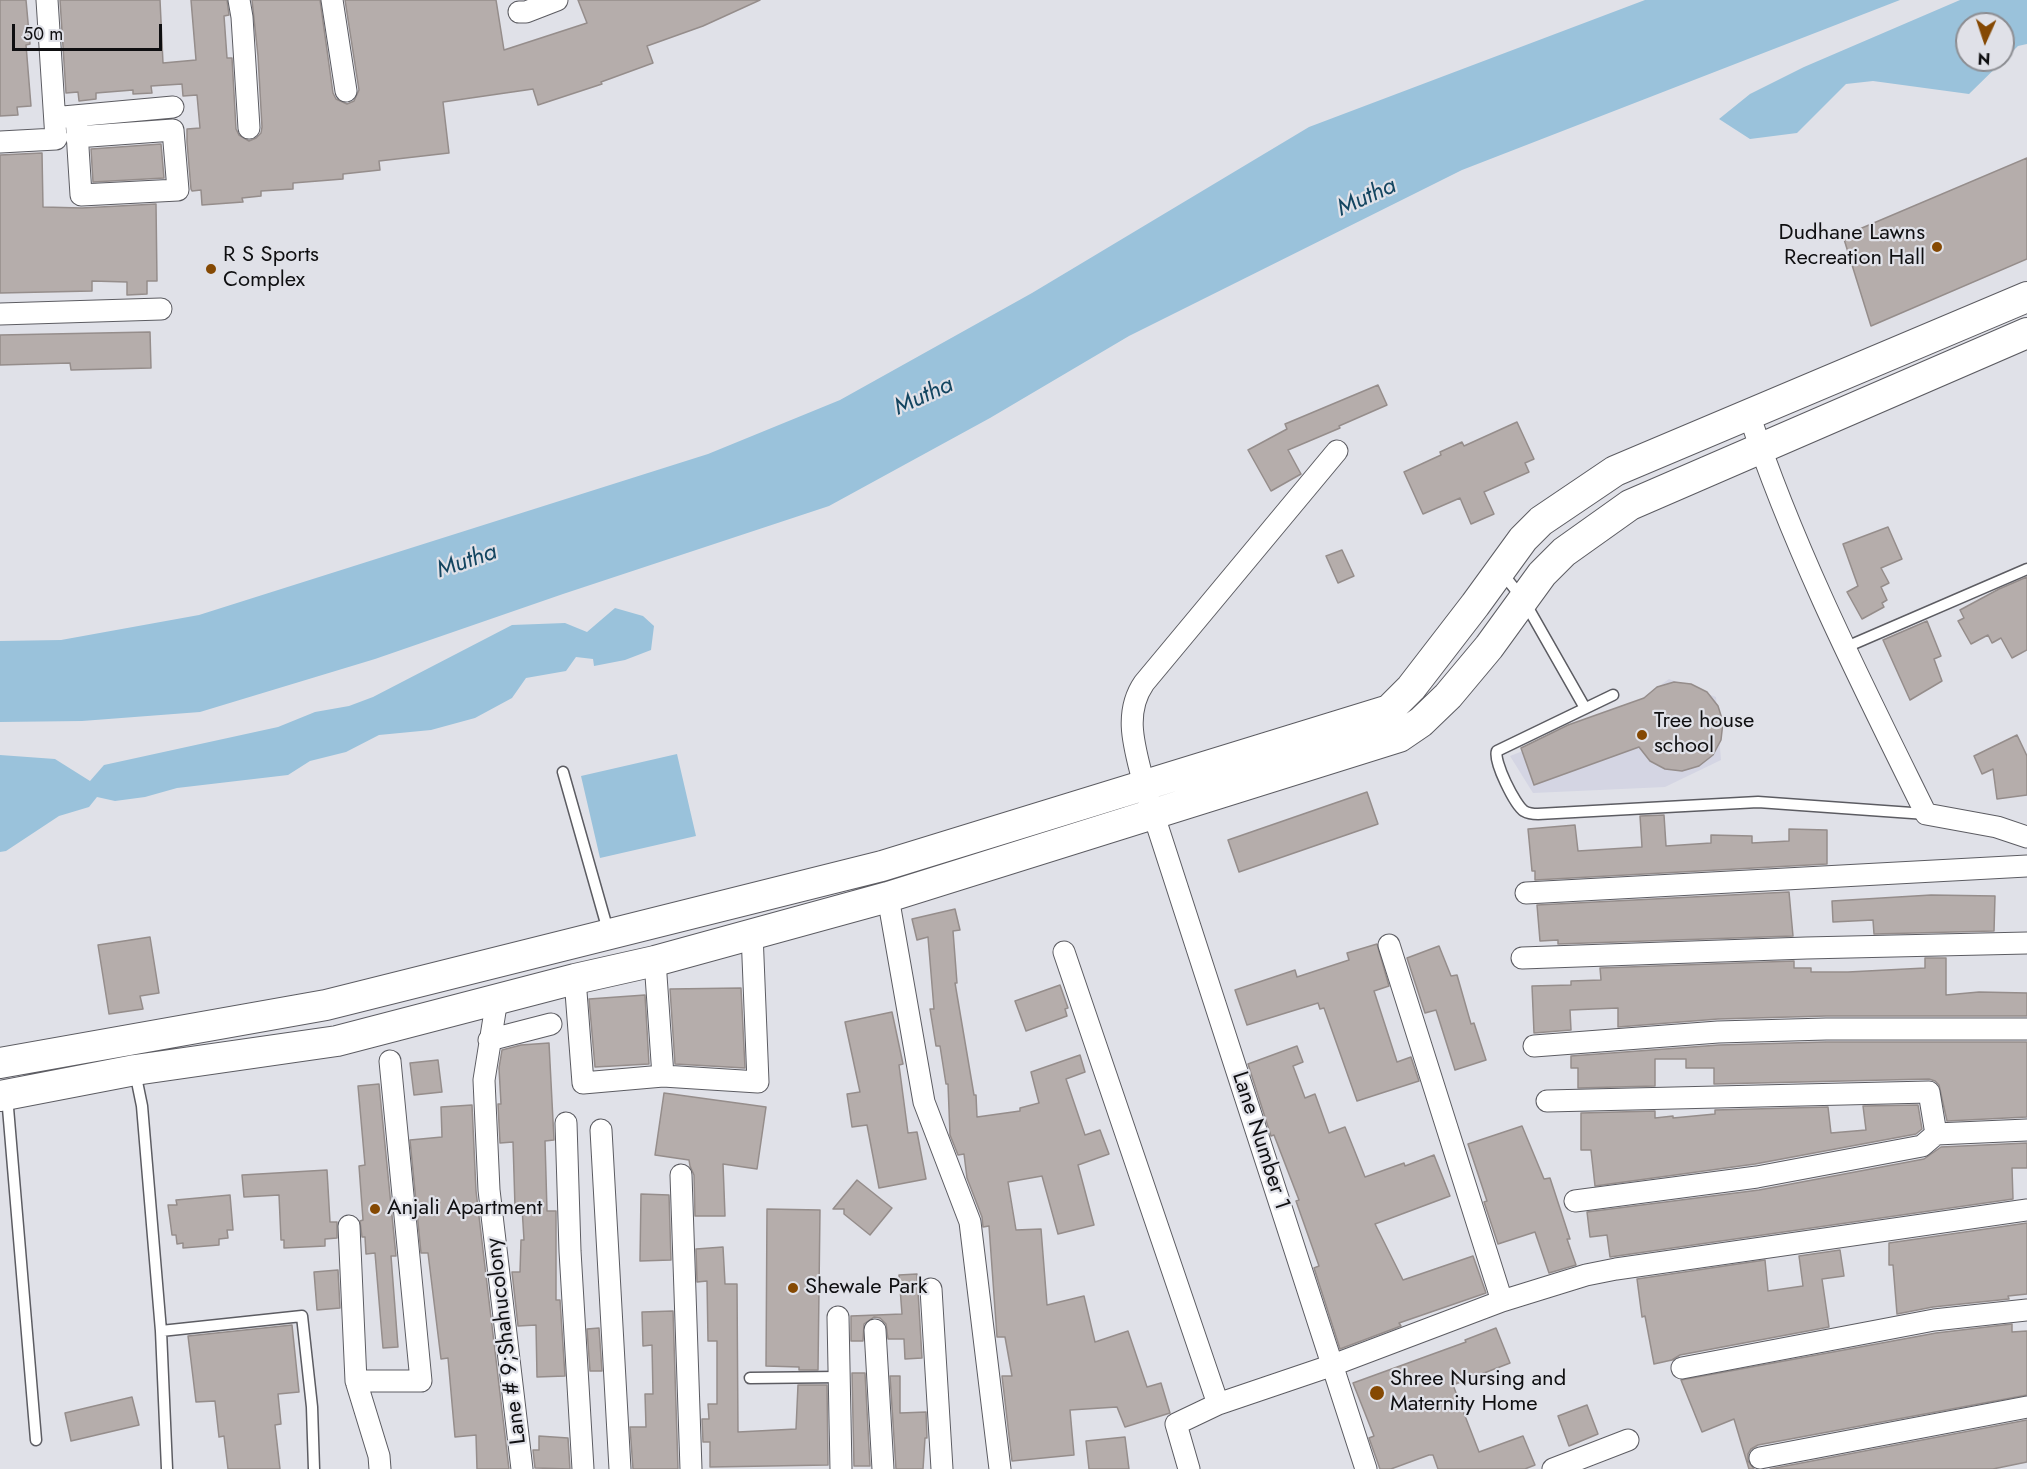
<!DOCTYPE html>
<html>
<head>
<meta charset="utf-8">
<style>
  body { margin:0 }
  #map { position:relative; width:2027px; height:1469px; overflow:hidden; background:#e0e1e8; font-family:Jost,sans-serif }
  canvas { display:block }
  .north { position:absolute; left:1955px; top:12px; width:60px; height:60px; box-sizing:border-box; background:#e0e1e8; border:2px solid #8c8d92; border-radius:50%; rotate:183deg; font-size:16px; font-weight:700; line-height:24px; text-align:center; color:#0f0f11 }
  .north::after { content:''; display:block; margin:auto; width:21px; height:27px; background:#854903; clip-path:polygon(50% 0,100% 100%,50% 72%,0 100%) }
  .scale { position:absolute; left:12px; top:24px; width:150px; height:27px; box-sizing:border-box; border:3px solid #0f0f11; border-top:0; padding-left:8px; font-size:18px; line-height:21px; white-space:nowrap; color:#0f0f11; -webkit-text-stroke:4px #e0e1e8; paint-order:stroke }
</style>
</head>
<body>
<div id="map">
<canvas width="2027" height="1469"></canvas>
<div class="north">N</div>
<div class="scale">50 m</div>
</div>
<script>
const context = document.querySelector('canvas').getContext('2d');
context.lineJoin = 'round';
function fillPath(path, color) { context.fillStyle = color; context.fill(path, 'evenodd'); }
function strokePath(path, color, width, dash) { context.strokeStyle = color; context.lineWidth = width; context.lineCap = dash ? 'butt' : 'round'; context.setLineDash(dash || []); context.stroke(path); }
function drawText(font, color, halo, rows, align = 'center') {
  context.font = font + ' Jost,sans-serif'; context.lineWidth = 4.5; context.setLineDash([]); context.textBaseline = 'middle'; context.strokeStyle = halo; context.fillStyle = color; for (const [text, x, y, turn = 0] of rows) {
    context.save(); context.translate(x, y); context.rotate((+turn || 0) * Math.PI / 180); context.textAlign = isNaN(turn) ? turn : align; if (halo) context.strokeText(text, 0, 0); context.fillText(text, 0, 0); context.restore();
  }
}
fillPath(new Path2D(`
  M1669,679L1716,697L1721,760L1665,787L1533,793L1510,756L1621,713Z`), '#d4d5e3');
fillPath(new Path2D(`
  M1645,0H1900L1462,170L1129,336L990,418L829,506L563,594L375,659L200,712L82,721L0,722V641L61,640L199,615L708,454L840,400L1032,293L1309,127Z
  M1960,0H2027V44L2018,46L1969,94L1873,81L1846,84L1797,133L1750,139L1719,119L1750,94L1804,67ZM1967,24H2003V60H1967Z
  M615,608L643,616L654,626L651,650L625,660L594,666L593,659L576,657L566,671L526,678L512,698L475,718L431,730L379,735L346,752L310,761L288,775L177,788L145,797L115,801L97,797L89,807L59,816L6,851L0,852V755L55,759L90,781L104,765L278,727L315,712L349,706L373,697L512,625L565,623L587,632Z
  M677,754L696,836L600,858L581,776Z`), '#9ac2db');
const building = new Path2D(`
  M0,0H26L30,44L26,45L31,106L17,107L18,115L0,116Z
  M60,0H160L163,63L196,60L191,0H227L229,15L224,16L227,58H232L236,129L239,135L249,141L256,138L261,133L262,127L258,56L252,0H320L333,93L336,99L347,104L354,101L359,90L345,0H496L504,50L587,23L578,0H760L703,26L647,46L653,63L601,82L602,84L538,105L533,89L443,102L449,153L379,161L380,170L343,174V179L293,183V189L261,191V196L242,198L243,202L202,205L201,190L192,191L191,189L187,142V129L200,128L197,95L183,96L182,84L151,86L152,93L133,94V90L96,93V99L79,101L78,92L66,93Z
  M161,144L164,178L93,182L91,149Z
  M42,153L43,207L82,208L156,204L157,281H147V294L127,295V282L92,281V291L0,293V155Z
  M2027,158V259L1871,326L1843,236Z
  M150,332L151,368L71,370L70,363L0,365V335Z
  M1378,385L1387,405L1339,426L1340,428L1288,450L1301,474L1271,491L1248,450L1287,429L1285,424Z
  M1517,422L1534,459L1525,463L1529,472L1484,492L1494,514L1471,524L1460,498L1423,514L1404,472L1441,455L1440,452L1462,442L1464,446Z
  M1888,527L1902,559L1881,568L1889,583L1881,587L1887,600L1882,603L1884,607L1862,619L1847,592L1858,586L1843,544Z
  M1342,550L1354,576L1338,583L1326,556Z
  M2027,577V650L2012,658L2001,638L1992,643L1988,635L1971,644L1958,621L1964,618L1960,610L1999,589Z
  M1927,621L1941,656L1934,659L1942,681L1910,700L1883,640Z
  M1674,682L1691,684L1707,692L1718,706L1723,722L1721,740L1713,755L1699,766L1682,771L1665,769L1650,761L1639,747L1534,785L1521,748L1568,725L1644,698L1657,687Z
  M2017,735L2027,756V795L1997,799L1993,769L1982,774L1974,756Z
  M1367,792L1378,824L1239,872L1228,840Z
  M1664,815L1666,846L1711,843V835L1752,836V843L1789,841V829L1827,830V864L1535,880V871H1532L1528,829L1575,825L1578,851L1642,847L1640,816Z
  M1789,892L1793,936L1558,944V940L1540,941L1537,905Z
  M1931,895L1995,896L1994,931L1874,934L1873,920L1833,922L1832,901Z
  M955,909L960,930L953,931L957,983H955L974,1095H976L977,1117L1020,1111V1108L1039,1103L1031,1072L1080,1055L1085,1072L1066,1079L1085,1135L1100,1130L1109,1154L1078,1165L1094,1225L1058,1234L1042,1176L1008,1182L1016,1230L1041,1229L1047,1305L1084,1296L1095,1342L1128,1331L1147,1387L1161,1383L1170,1413L1125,1427L1117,1407L1070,1410L1074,1455L1012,1461L1002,1376H1012L1005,1337H997L989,1226L983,1227L982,1217L967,1178L964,1154L958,1155L950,1135L948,1084H946L940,1046H936L930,1009H934L928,937L917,940L912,919Z
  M150,937L159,993L140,996L143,1009L109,1014L98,945Z
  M1377,944L1389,986L1374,991L1397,1062L1411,1057L1419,1081L1357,1101L1324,1008L1320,1009L1318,1003L1247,1025L1235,990L1295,970L1297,977L1349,960L1347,953Z
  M1439,946L1451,976L1457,975L1471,1024L1474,1023L1486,1060L1455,1070L1436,1010L1425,1013L1407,958Z
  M1925,958H1946V995L1979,992L2027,993V1016H1826L1718,1019L1618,1027V1008L1570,1010L1571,1030L1534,1033L1532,986L1571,985V981L1601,980L1600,968L1794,961V968H1811V972H1848L1925,968Z
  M1060,985L1068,1008L1065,1009L1067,1016L1026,1031L1015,1001Z
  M741,988L745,1068L675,1064L670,989Z
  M645,995L649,1064L595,1067L589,999Z
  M892,1012L903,1064L899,1065L908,1133L917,1132L926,1179L879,1188L867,1125L852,1127L847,1094L860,1092L845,1022Z
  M1826,1042H2027V1117L1947,1121L1939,1085L1935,1081L1929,1079L1714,1084V1068H1686V1059H1655V1086L1578,1088V1068H1571V1056L1719,1045Z
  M549,1043L554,1140L545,1141L547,1211H556V1300H560L565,1376L537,1377L536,1325L518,1326L512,1272H520L521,1240H524L522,1207H515L513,1142L500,1143L498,1104H501L499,1068L502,1050L521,1045Z
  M1297,1046L1303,1062L1293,1066L1305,1098L1315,1094L1329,1133L1345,1127L1365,1177L1404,1163L1405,1166L1434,1155L1450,1196L1375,1224L1403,1280L1473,1256L1486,1293L1399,1323L1401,1326L1340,1349L1314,1268L1319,1266L1296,1201L1299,1200L1274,1135L1271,1136L1248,1064Z
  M438,1060L442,1092L414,1095L410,1063Z
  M379,1084L396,1256H391L398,1347L383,1348L375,1253L366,1254L365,1237H362L360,1221L363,1220L359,1166L365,1165L358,1086Z
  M664,1093L766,1107L757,1169L723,1164L725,1216H695L694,1175L690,1166L689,1160L655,1155Z
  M472,1105L476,1191L509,1469H477L476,1435L455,1437L448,1358L441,1359L428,1253H421L410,1140L442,1137L441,1107Z
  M1918,1105L1922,1129L1916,1134L1755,1164L1595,1186L1591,1150H1581V1113L1655,1111V1118L1673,1116V1118L1715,1114V1110L1828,1107L1831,1133L1866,1130L1863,1106Z
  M1522,1126L1544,1179L1550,1178L1570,1239H1567L1576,1265L1549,1273L1535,1232L1498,1244L1484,1202L1487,1201L1468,1144Z
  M2027,1143V1168H2012L2013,1199L1610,1257L1607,1235L1590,1237L1587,1212L1759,1190L1924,1159L1941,1147Z
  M327,1170L330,1222H337V1238L325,1239V1246L284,1248V1240H281L279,1195L244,1197L242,1175Z
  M857,1180L892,1208L870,1235L844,1214V1209H833Z
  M641,1194L669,1195L671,1260L640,1261Z
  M230,1195L233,1230H227L228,1238L219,1239V1245L183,1248V1243L177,1244L176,1235H172L168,1205H177L176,1200Z
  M767,1209L820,1210L818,1370H799V1367L766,1366Z
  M2027,1223V1294L2008,1296L2009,1299L1933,1307L1897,1314L1893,1265H1889V1243Z
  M723,1247L725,1284H737L738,1432L796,1429L798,1385H827L828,1465L710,1467V1442H703L702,1419H709L708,1404H717V1341H708L707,1281L697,1282L696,1249Z
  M1840,1250L1844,1276L1822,1279L1829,1327L1680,1355L1672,1360L1654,1364L1645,1316L1642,1317L1637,1279L1765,1260L1768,1291L1803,1286L1799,1256Z
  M338,1270L340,1308L317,1310L314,1272Z
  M917,1274L922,1358L905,1359L904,1339H888L886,1324L880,1318L874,1317L864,1324L863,1341H851V1316L902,1314L899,1275Z
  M673,1311L678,1469H633L630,1427H646L645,1394H653L652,1345L643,1346L642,1312Z
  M2012,1324V1332L2027,1331V1395L1758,1445L1751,1449L1748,1454V1461L1754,1469H1749L1734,1419L1702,1432L1681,1380L1936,1333Z
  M292,1325L299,1392L278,1394L281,1424L275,1425L280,1469H228L224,1436L219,1437L215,1401L196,1402L188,1336Z
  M599,1328L602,1371H590L587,1329Z
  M1496,1328L1510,1363L1453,1385L1479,1452L1523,1436L1535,1465L1525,1469H1438L1433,1455H1429L1391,1469H1380L1369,1438L1374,1436L1353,1383L1466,1342L1465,1340Z
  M852,1373H865L870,1466H854Z
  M890,1376H900V1413L926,1412L927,1438H925L923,1469H896Z
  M132,1397L139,1425L71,1441L65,1413Z
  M1587,1405L1598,1434L1569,1446L1558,1416Z
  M2027,1420V1462L1993,1469H1770Z
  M539,1436L568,1438L570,1469L535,1468L533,1450H539Z
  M1125,1437L1129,1469H1089L1086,1441Z`);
fillPath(building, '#b5adab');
strokePath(building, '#958d8b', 1.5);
const lane = new Path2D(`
  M1502,573L1523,599L1585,708
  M1844,648L2027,569
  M1613,695L1497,751C1493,761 1515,805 1524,811C1529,814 1533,814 1538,814L1758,802L1926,814
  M563,772L609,934
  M135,1072L142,1106L161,1331L167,1469
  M7,1096L36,1440
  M161,1331L302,1316L312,1407L314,1469
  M750,1378L840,1377`);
const street = new Path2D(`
  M239,0L242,17L249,128
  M332,0L346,91
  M519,12H526L557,0
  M76,116L81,195L178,190L173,130L76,137
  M63,117L173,107
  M0,142L56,139L47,0
  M0,314L161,309
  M1749,414C1795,553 1862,684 1926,814L1997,827L2027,837
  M1337,451L1144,683C1122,715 1136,751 1144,785L1366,1469
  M1526,893L2027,866
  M888,897L924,1102L970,1222L1000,1469
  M1389,945L1502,1301
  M1064,952L1218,1404
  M1522,958L1806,948L2027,943
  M655,961L663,1076
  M575,979L583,1083L663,1076L758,1082L752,933
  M497,999L484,1080L489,1190L522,1469
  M489,1040L551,1024
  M1534,1046L1718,1032L1826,1029H2027
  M1547,1101L1929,1092L1936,1134
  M566,1123L570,1251L583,1469
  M601,1130L620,1469
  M681,1175L691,1469
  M1575,1201L1757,1177L1922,1146L1936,1134L2027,1130
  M349,1226L356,1381L379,1456L380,1469
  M931,1289L942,1469
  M838,1317L841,1469
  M875,1330L883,1469
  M1682,1368L1934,1320L2027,1310
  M356,1381H421L390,1061
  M1760,1458L2027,1407
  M1189,1469L1176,1424L1218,1404L1333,1365L1502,1301L1586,1275L1616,1269L2027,1210
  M1553,1469L1628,1440`);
const secondary = new Path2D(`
  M0,1063L326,1005L882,866L1389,710L1411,688L1475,605L1523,539L1541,521L1615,471L2027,297
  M0,1096L135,1070L337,1041L575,979L655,961L888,897L1399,737L1421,722L1448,696L1489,647L1542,574L1564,552L1630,505L2027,333`);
strokePath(lane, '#5c5c62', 13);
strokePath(street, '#5c5c62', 23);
strokePath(secondary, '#5c5c62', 32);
strokePath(lane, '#fff', 10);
strokePath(street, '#fff', 21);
strokePath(secondary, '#fff', 30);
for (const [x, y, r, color] of [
  [1937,247,6,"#854903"],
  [211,269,6,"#854903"],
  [1642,735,6,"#854903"],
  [375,1209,6,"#854903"],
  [793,1288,6,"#854903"],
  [1377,1393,8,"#854903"]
]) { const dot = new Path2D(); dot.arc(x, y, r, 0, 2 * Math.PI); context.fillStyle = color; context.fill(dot); strokePath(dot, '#e0e1e8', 2); }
drawText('22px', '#0f0f11', '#e0e1e8', [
  ["Dudhane Lawns",1925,234,"right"],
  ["Recreation Hall",1925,259,"right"],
  ["R S Sports",223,256],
  ["Complex",223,281],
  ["Tree house",1654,722],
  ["school",1654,747],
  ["Anjali Apartment",387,1209],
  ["Shewale Park",805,1288],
  ["Shree Nursing and",1390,1380],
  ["Maternity Home",1390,1405]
], 'left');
drawText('22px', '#0f0f11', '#e0e1e8', [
  ["Lane Number 1",1260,1141,72],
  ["Lane # 9;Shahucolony",507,1341,-97]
]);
drawText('italic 24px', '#134560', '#e0e1e8', [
  ["Mutha",1367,198,-24],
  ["Mutha",924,397,-24],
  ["Mutha",467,562,-19]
]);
</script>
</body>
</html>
